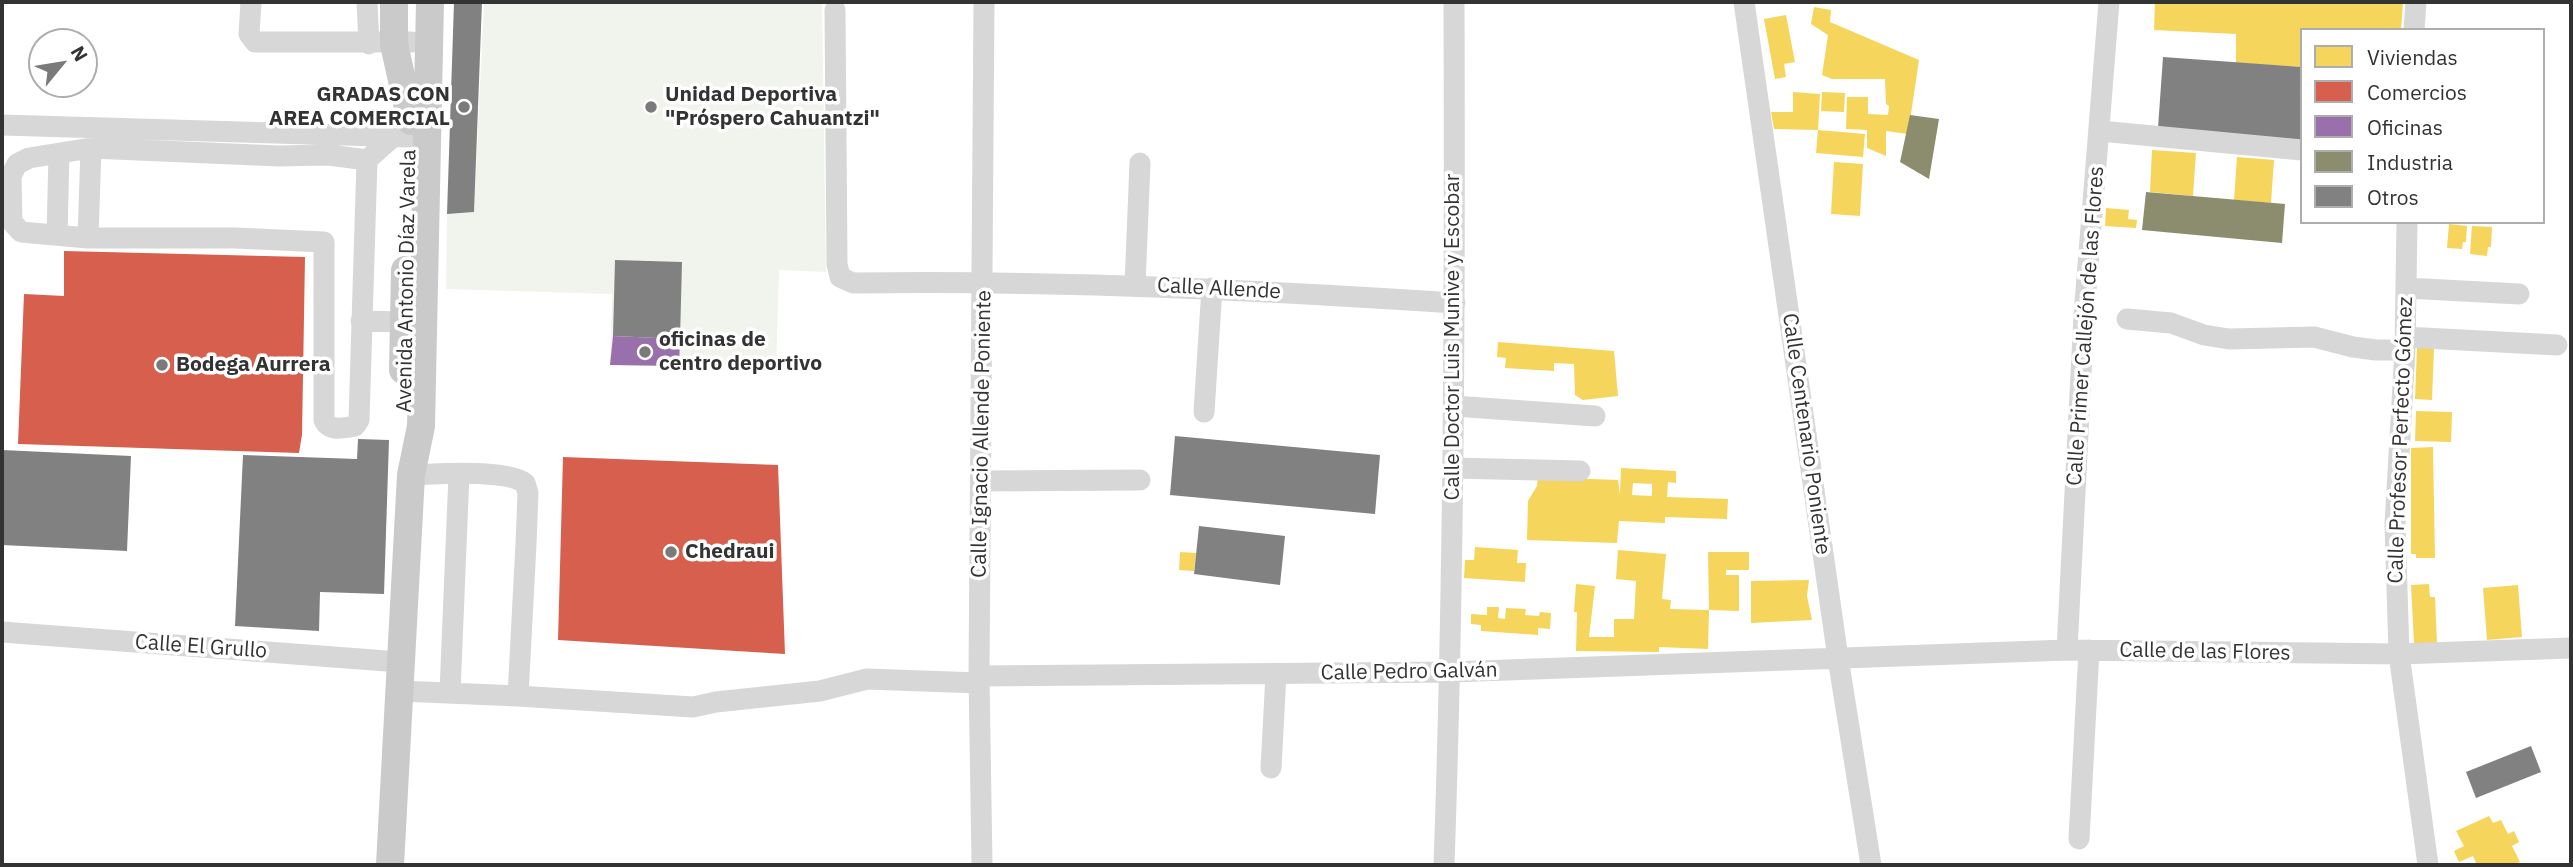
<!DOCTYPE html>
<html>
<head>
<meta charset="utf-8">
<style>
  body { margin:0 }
  #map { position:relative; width:2573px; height:867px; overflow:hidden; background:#fff; font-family:"IBM Plex Sans",sans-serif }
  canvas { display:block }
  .frame { position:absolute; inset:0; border:4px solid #333; pointer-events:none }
  .legend { position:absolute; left:2300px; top:28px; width:245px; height:196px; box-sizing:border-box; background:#fff; border:2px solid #adadad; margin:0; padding:9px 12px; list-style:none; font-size:21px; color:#333 }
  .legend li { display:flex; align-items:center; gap:14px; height:35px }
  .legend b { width:35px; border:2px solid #adadad }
  .north { position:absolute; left:28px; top:28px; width:70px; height:70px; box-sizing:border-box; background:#fff; border:2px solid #adadad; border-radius:50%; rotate:60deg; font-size:19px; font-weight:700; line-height:28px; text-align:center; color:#333 }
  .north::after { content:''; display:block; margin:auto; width:24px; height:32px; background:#7a7a7a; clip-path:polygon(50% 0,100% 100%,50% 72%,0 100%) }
</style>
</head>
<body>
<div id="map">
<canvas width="2573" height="867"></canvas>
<div class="frame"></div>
<ul class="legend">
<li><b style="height:19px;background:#f6d55c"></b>Viviendas</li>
<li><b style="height:19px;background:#d6604d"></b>Comercios</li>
<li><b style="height:19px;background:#9970ab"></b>Oficinas</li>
<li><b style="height:19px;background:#8c8c6e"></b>Industria</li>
<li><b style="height:19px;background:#818181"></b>Otros</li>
</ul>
<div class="north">N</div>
</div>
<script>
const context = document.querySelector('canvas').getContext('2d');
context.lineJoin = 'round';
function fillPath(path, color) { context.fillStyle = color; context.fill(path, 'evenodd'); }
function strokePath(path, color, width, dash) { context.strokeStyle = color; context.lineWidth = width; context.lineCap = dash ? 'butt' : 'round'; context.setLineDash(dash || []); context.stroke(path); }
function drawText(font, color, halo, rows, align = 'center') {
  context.font = font + ' "IBM Plex Sans",sans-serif'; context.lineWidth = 7; context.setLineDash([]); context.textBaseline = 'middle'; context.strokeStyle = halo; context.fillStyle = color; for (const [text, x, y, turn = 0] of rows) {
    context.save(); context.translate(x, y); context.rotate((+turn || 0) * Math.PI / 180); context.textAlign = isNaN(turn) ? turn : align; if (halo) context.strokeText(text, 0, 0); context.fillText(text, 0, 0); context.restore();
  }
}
fillPath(new Path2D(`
  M484,2H822L826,272L779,270L776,370L610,365L612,294L446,289L447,214L474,212Z`), '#f1f4ed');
fillPath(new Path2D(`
  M2155,2H2403L2401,30H2302V67L2236,63V34L2154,30Z
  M1814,7L1831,10L1830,22L1919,60L1908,134L1886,131V156L1867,148V130L1846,129L1847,97H1868V114L1888,115L1889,106L1886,104L1885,79H1832L1822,75L1828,35L1811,24Z
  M1786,15L1795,62L1784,64L1786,77L1775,79L1764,19Z
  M1793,92L1820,94L1818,130L1774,129L1771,112H1793Z
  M1822,92L1845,93L1844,112L1821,111Z
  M1818,130L1865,134L1863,157L1816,153Z
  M2152,150L2196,153L2193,196L2150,192Z
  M2237,157L2274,160L2271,203L2234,200Z
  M1834,162L1863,164L1860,216L1831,214Z
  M2106,208L2129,210L2128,219L2137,220L2136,228L2105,226Z
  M2449,224L2467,226L2466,242H2463L2462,249L2447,248Z
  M2472,226L2492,227L2491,247H2488L2487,256L2470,254Z
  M1498,342L1614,351L1618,396L1583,400L1575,395L1574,364L1554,363V371L1505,368L1506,358L1497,357Z
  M2417,347L2434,348L2432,400L2415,399Z
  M2416,411L2452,412L2451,442L2415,441Z
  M2433,447L2435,558H2416V554H2411V448Z
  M1621,468L1676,471V483L1668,482L1667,497L1728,499L1727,519L1665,517V523L1619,521L1617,543L1527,540L1528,501L1537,486L1538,477L1618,480L1620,495ZM1633,483L1652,484V496L1632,495Z
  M1475,547L1518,550L1517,563H1526L1525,582L1464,578L1465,560H1474Z
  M1618,550L1666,554L1662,599L1671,600L1670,609L1709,610L1708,649L1659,647V652L1576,651L1577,612H1574L1576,584L1595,586L1589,637H1614V619H1634L1636,581L1616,579Z
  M1180,552L1196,553L1194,571L1179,570Z
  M1708,552H1749V570H1726V575H1739V611L1709,610Z
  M1809,580L1807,596L1812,620L1751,623V581Z
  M2429,584L2430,597H2435L2437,643H2414L2411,585Z
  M2518,585L2522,637L2487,640L2483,588Z
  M1487,607H1499L1498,618L1505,619L1506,608L1526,609L1525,615L1539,616L1540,612L1551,613L1550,629L1538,628V635L1481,631V625L1471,624V614L1487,615Z
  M2489,816L2493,823L2501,820L2508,834L2514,831L2519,842L2512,846L2520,862L2512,865H2477L2473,856L2459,862L2454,851L2464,846L2456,831Z`), '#f6d55c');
fillPath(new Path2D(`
  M64,251L305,257L302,435L299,453L18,444L24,294L64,296Z
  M563,457L778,465L785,654L558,640Z`), '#d6604d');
fillPath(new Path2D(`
  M613,336L680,339L679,366L610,365Z`), '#9970ab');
fillPath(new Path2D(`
  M1910,115L1939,119L1929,179L1900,162Z
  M2146,192L2285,204L2282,243L2142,230Z`), '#8c8c6e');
fillPath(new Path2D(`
  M454,2H482L474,212L447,214Z
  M2163,57L2302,67V143L2158,128Z
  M615,260L682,262L680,339L613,336Z
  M1175,436L1380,455L1375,514L1170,495Z
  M358,439L389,440L384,594L320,592L319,631L235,626L243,455L357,459Z
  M2,450L131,456L127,551L2,545Z
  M1199,526L1285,536L1280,585L1194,574Z
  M2531,746L2541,772L2476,798L2466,772Z`), '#818181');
strokePath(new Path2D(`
  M251,2L249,34L255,42H412
  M367,2L369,44
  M1744,2L1838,658L1871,865
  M835,10L837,264L840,277L853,283C1054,280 1254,290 1455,303
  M2414,30L2416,2
  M2,125L411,137
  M2100,131L2302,150
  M367,160L329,155L279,156L91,148L88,238H235L324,242V420C329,432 345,428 355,426L359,420L367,160L394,136
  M2407,222L2405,350L2395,524L2399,654L2428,865
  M57,235L59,154
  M88,238L21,232L12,222L11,176L17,164L29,158L91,148
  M1135,285L1140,163
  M2406,288L2519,294
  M2127,319L2171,323L2204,335L2229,339L2314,337L2353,347L2376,350H2405
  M361,321L403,322
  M2405,337L2557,345
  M1454,406L1595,416
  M1204,412L1212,288
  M1453,468L1580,471
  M411,475C438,474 503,469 525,483L528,493L526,544L518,696L693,707L716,702L820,691L867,679L979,683
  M981,481L1140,480
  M2,632L400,662
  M2067,650L2084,315L2109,2
  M979,676L1451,672L2067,650L2399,654L2571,648
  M400,691L518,696
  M450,692L459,474
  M1271,768L1276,674
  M2079,839L2089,650
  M982,865L979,676L984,2
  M1444,865C1454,577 1455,290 1454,2`), '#d7d7d7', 21);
strokePath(new Path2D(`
  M394,2V44L411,121
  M403,370L405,270
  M390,865L411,475L421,426L430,2`), '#cacaca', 28);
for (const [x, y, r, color] of [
  [464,107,7,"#7a7a7a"],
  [651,107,7,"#7a7a7a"],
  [645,352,7,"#7a7a7a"],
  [162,365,7,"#7a7a7a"],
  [671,552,7,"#7a7a7a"]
]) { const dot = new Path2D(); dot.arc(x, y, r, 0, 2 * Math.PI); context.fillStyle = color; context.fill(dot); strokePath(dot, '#fff', 2.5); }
drawText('bold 21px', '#333', '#fff', [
  ["GRADAS CON",450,95,"right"],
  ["AREA COMERCIAL",450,119,"right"],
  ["Unidad Deportiva",665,95],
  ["\"Próspero Cahuantzi\"",665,119],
  ["oficinas de",659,340],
  ["centro deportivo",659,364],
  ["Bodega Aurrera",176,365],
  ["Chedraui",685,552]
], 'left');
drawText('21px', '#333', '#fff', [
  ["Avenida Antonio Díaz Varela",407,281,-89],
  ["Calle Allende",1219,289,3],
  ["Calle Primer Callejón de las Flores",2086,326,-86],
  ["Calle Doctor Luis Munive y Escobar",1453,337,-90],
  ["Calle Ignacio Allende Poniente",982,434,-89],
  ["Calle Centenario Poniente",1806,434,82],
  ["Calle Profesor Perfecto Gómez",2401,440,-88],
  ["Calle El Grullo",201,647,4],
  ["Calle de las Flores",2205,652,1],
  ["Calle Pedro Galván",1409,672,-1]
]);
</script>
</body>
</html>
